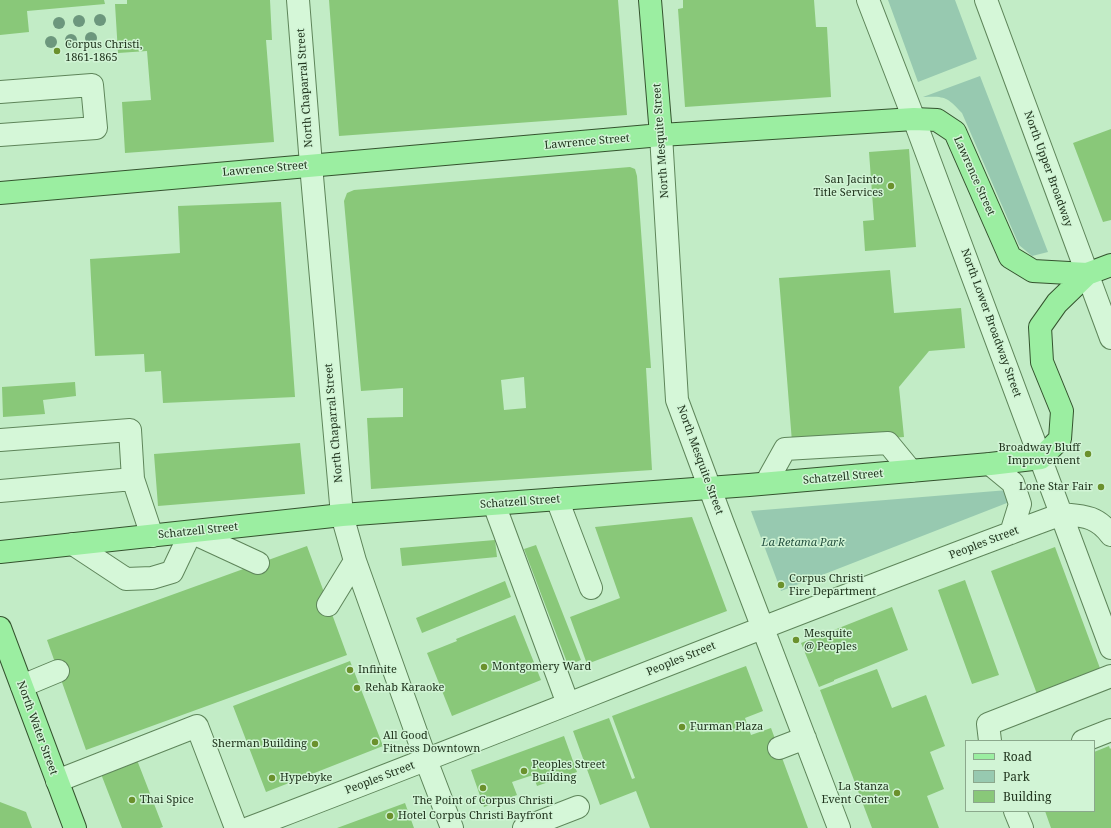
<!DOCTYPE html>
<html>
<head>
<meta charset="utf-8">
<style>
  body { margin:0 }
  #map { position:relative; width:1111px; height:828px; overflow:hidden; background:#c2ecc6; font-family:"Noto Serif",serif }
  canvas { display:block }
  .legend { position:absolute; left:965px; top:740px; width:130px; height:72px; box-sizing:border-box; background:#d1f4d5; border:1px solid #8ba88c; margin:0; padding:5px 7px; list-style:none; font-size:12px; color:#21351e }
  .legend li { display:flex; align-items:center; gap:8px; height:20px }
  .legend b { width:20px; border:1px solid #8ba88c }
</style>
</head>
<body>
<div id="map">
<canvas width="1111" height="828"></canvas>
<ul class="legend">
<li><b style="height:5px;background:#9beea1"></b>Road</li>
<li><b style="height:11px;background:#97c9b0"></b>Park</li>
<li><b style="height:11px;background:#89c879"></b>Building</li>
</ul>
</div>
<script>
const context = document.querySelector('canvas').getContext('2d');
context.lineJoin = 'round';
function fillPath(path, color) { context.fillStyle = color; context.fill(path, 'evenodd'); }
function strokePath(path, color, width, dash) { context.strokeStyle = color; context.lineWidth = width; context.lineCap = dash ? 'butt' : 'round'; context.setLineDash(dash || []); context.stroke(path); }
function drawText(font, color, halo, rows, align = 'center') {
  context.font = font + ' "Noto Serif",serif'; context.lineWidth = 3; context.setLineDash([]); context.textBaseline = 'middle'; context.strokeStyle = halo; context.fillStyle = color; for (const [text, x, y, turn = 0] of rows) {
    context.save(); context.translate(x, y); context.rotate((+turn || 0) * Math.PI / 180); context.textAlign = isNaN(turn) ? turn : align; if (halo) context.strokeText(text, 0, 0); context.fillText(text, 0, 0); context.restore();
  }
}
fillPath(new Path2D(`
  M888,0H955L977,59L918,82Z
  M980,76L1048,252L1032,256L1019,245L962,113C947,97 945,96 923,97Z
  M1008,490L1012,501L781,591L751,511Z`), '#97c9b0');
fillPath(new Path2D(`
  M0,0H104L105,4L27,11L29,32L0,35Z
  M127,0H270L272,40H266L274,142L125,153L122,102L151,100L147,51L118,53L115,4H127Z
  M329,0H618L627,115L339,136Z
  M683,0H814L816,27H827L831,97L685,107L678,9L683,8Z
  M1111,129V220L1103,222L1073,143Z
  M909,149L916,247L865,251L863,221L874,220L869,152Z
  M630,167L635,169L637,176L651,368H646L652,470L371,489L367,418L403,417V388L361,391L344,201L347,193L354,190ZM524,377L526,408L504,410L501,380Z
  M281,202L295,397L163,403L161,371L145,372L144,354L95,356L90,259L180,253L178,206Z
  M890,270L894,313L961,308L965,348L929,351L899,387L904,437L851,441L792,442L779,278Z
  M75,382L76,396L43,400L45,414L3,417L2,387Z
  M300,443L305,494L158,506L154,454Z
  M692,517L727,611L587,664L570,617L620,598L595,527Z
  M495,540L497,557L402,566L400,548Z
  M536,545L581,660L568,665L524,549Z
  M307,546L347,655L86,750L47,640Z
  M1055,547L1101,671L1037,694L991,571Z
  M965,580L999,675L972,684L938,590Z
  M505,581L511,597L422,633L416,618Z
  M892,607L908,650L834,680V681L819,687L801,643Z
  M515,615L541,680L452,716L427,653L457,641L456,639Z
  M350,661L383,746L266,792L233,706Z
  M746,666L763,711L745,718L751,735L771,728L808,828H650L636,791L600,805L573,731L609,718L632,779L635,778L612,716Z
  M877,669L892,708L926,695L945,746L930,752L944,789L927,796L939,828H872L820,690Z
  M564,736L577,772L537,786L533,775L512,782L517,795L484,807L471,770Z
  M1109,746L1110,749L1111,748V828H1051L1045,811H1094V752Z
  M137,760L163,827L160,828H122L101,774Z
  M0,802L26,812L32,828H0Z
  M405,803L414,828H337Z`), '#89c879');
const minor = new Path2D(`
  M298,0L311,165L342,515L355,561L426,760L452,828
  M868,0L914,119L1111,648
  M986,0L1111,338
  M0,92L92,85L96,128L0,135
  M661,135L677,400L722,521L839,828
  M0,440L130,430L133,479L0,491
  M990,464L1013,483L1020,504L1011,533
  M133,479L152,536
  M766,483L785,449L888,443L911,471
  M557,499L591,588
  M494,504L568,704
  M73,544L126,579L152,578L172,572L191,532L258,563
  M328,605L355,561
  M22,686L58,671
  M990,741L988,724L1111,676
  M1083,741L1111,730
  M779,748L805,738
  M57,781L197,726L236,828
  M1015,811L1022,828
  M249,828C520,725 789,614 1062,514C1084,516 1097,516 1111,535
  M524,828L578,807`);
const major = new Path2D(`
  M650,0L661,135
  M0,193L661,135L914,119L937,120L955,132L1010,257L1033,271L1087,274L1111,265
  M0,552L342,515L749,485L990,464L1041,458L1060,439L1062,411L1042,362L1040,327L1057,303L1087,274
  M0,628L75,828`);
strokePath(minor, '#5e855a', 24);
strokePath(major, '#34532e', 24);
strokePath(minor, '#d5f7d8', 22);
strokePath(major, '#9beea1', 22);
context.fillStyle = '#6c977d';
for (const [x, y] of [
  [100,20],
  [79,21],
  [59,23],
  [91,38],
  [71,40],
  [51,42]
]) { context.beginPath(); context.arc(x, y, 6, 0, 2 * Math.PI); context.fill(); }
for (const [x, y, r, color] of [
  [57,51,4,"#6b912d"],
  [891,186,4,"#6b912d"],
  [1088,454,4,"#6b912d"],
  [1101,487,4,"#6b912d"],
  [781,585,4,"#6b912d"],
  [796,640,4,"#6b912d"],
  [484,667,4,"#6b912d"],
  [350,670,4,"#6b912d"],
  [357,688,4,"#6b912d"],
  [682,727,4,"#6b912d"],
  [375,742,4,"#6b912d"],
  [315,744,4,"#6b912d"],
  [524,771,4,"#6b912d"],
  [272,778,4,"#6b912d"],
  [483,788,4,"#6b912d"],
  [897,793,4,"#6b912d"],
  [132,800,4,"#6b912d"],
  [390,816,4,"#6b912d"]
]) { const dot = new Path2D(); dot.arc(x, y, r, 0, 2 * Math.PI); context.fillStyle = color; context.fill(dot); strokePath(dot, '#d1f4d5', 1.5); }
drawText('11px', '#21351e', '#d1f4d5', [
  ["Corpus Christi,",65,45],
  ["1861-1865",65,58],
  ["San Jacinto",883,180,"right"],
  ["Title Services",883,193,"right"],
  ["Broadway Bluff",1080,448,"right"],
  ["Improvement",1080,461,"right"],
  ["Lone Star Fair",1093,487,"right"],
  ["Corpus Christi",789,579],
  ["Fire Department",789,592],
  ["Mesquite",804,634],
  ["@ Peoples",804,647],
  ["Montgomery Ward",492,667],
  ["Infinite",358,670],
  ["Rehab Karaoke",365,688],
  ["Furman Plaza",690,727],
  ["All Good",383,736],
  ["Fitness Downtown",383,749],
  ["Sherman Building",307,744,"right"],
  ["Peoples Street",532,765],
  ["Building",532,778],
  ["Hypebyke",280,778],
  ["La Stanza",889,787,"right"],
  ["Event Center",889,800,"right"],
  ["Thai Spice",140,800],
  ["The Point of Corpus Christi",483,801,"center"],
  ["Hotel Corpus Christi Bayfront",398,816]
], 'left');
drawText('11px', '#21351e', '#d1f4d5', [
  ["North Chaparral Street",305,88,-94],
  ["North Mesquite Street",661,141,-94],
  ["Lawrence Street",587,142,-5],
  ["Lawrence Street",265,169,-5],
  ["North Upper Broadway",1048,169,70],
  ["Lawrence Street",974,176,66],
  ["North Lower Broadway Street",991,323,70],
  ["North Chaparral Street",334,423,-95],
  ["North Mesquite Street",700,460,70],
  ["Schatzell Street",843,477,-5],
  ["Schatzell Street",520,502,-4],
  ["Schatzell Street",198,531,-6],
  ["Peoples Street",984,543,-21],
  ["Peoples Street",681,659,-22],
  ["North Water Street",37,728,70],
  ["Peoples Street",380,778,-21]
]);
drawText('italic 11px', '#255141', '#d1f4d5', [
  ["La Retama Park",803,543]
]);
</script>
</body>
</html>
